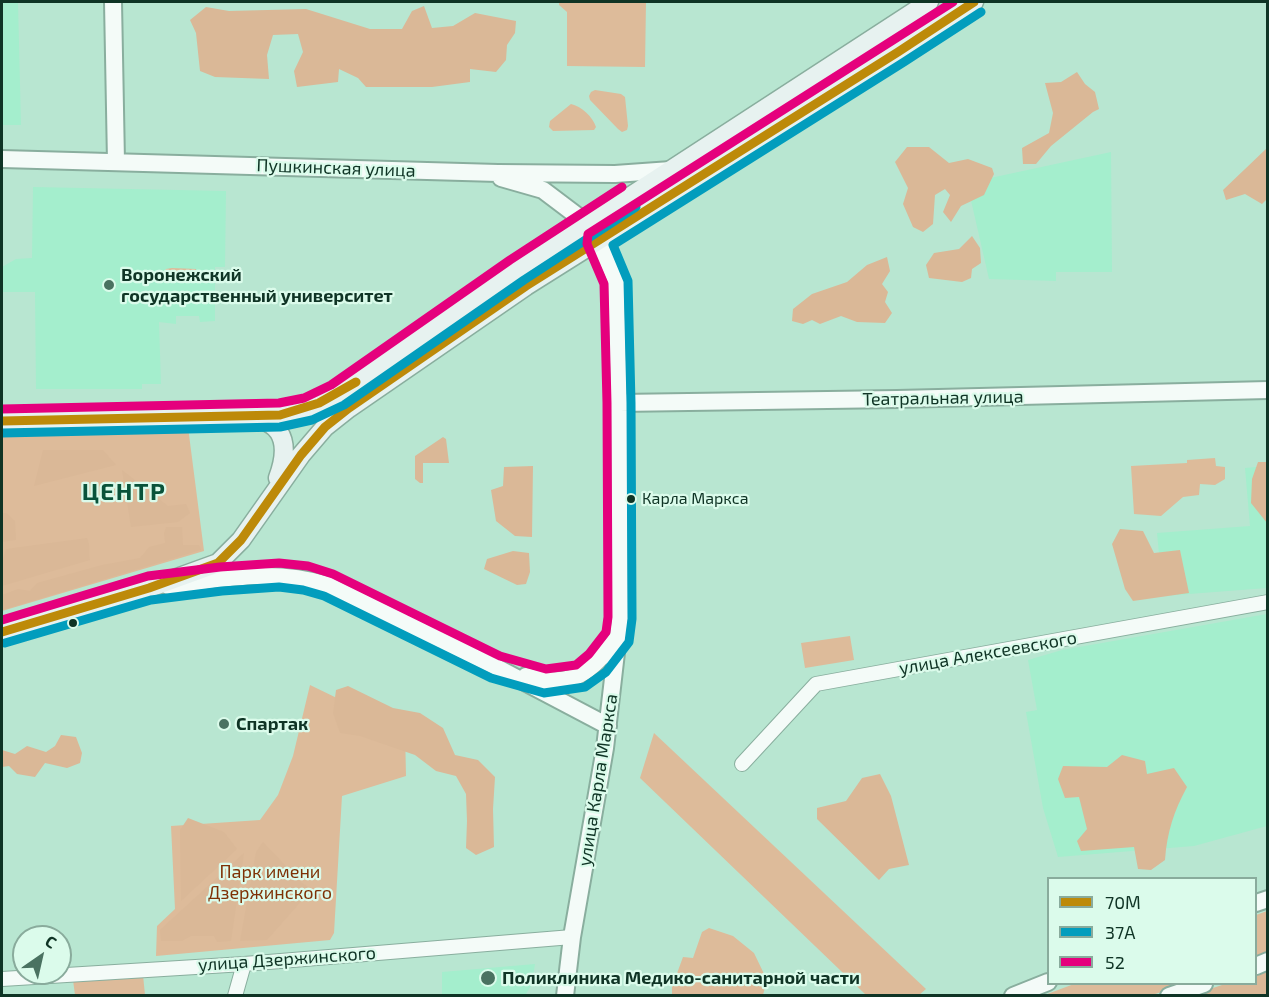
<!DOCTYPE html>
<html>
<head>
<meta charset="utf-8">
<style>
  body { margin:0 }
  #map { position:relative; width:1269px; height:997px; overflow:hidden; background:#b8e6d1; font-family:"Exo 2",sans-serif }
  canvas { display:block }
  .frame { position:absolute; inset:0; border:3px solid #0f3425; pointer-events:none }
  .legend { position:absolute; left:1047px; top:877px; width:210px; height:108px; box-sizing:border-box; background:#dbfbeb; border:2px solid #89ab9c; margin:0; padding:8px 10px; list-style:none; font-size:18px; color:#0f3425 }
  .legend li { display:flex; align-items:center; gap:12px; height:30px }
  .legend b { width:30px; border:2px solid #89ab9c }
  .north { position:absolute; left:12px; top:925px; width:60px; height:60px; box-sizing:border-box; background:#dbfbeb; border:2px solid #89ab9c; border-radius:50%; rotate:34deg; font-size:16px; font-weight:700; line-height:24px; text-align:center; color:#0f3425 }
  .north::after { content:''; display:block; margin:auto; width:21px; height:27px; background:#4a7261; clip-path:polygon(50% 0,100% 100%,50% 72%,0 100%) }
</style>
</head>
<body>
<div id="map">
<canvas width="1269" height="997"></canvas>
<div class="frame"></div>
<ul class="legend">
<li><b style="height:8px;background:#bd8a09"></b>70М</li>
<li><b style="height:8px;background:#029dbd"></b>37А</li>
<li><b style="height:8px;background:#e5007d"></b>52</li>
</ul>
<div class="north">С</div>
</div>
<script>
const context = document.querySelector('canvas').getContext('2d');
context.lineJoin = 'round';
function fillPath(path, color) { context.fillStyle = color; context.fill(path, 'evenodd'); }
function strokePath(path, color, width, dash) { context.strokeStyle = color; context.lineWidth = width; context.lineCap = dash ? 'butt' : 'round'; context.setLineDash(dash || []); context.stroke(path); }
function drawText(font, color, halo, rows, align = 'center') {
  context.font = font + ' "Exo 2",sans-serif'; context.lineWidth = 4.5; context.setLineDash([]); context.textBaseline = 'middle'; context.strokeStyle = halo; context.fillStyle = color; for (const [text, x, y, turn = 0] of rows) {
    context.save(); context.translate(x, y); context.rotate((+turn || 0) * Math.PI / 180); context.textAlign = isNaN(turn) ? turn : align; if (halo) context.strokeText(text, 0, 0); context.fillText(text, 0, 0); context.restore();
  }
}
fillPath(new Path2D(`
  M2,2H18L21,125H2Z
  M1111,152L1112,272H1056V281L989,279L967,183Z
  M33,187L226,191L225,267H215V321L200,322L199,316H176V324L159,322L161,384H142V389H36L35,292H2V267L16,259L32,258Z
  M1267,466V588L1163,596L1157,533L1250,526L1245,468Z
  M1267,614V826L1194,846L1058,857L1043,808L1026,712L1037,710L1028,660L1062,650Z
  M535,964L532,984L526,994L531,995H442V972Z`), '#a4eecd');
fillPath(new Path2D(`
  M559,2H646L645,67L567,66V12L559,5Z
  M595,90L621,94L625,97L628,126L627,130L622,132L618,129L590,100L589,96L591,92Z
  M571,104C581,106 593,117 596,127L594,130L553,131L549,127L550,121Z
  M172,268L196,269L195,278H159L166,269Z
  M188,427L204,551L2,611V430Z
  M1215,458L1216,466L1225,467V479L1215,485L1200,484L1199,495L1183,497L1161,516L1134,514L1131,466L1187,463V460Z
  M850,636L854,660L805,668L801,643Z
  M310,685L405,731L406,776L342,796L334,933L330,940L156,956L157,926L175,909L171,826L260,820L278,795L293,756Z
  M654,733L926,989L919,995H866L640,778Z
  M1267,911V956L1256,960V915Z
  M709,928L733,936L754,953L767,980L763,995H672V987L683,957L693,958L702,932Z
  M143,975L145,995H75L73,980Z
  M1074,984H1187L1152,995L1042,996Z`), '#ddbb9a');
fillPath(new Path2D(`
  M424,6L432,28L453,26L475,13L516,21L515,33L507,45L506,60L496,72L470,69V82L432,87H366L358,78L339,69L338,82L297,87L294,71L303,52L298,34L273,35L267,55L269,79L215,77L200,71L196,33L190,20L206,7L229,11L306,9L370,29H402L412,11Z
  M1077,72L1085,84L1095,92L1099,109L1093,112L1051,146L1036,164H1023L1022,148L1049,133L1053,113L1045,83L1061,82Z
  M907,147H929L949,163L968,159L992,168L994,174L984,195L961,206L951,222L943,212L950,195L945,189L935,195L933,224L923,232L913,227L903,204L908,188L895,162Z
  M1267,148V199L1262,204L1245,194L1226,200L1223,190Z
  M972,236L980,248L981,263L972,269L971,278L962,282L929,278L926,265L934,253L959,249Z
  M887,257L890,271L882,284L888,292L885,302L892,313L885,323L857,322L841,316L820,324L812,320L803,324L792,321L793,309L812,294L847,282L867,265Z
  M443,437L446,439L449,463H423V483H420L415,479V456Z
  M43,450H103L116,465L34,486Z
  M1258,462H1267V523L1251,503L1252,479Z
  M533,466L532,537L515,536L496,521L491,490L503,486L504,467Z
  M122,470L168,506L186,504L190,513L178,522L131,527Z
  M6,513L15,521L16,540L2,542V513Z
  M166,527H182L183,545H199L201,550L2,610V595L18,589L30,591L37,583L102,565L140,558L149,547L165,543L164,533Z
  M1120,529L1143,531L1154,553L1180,550L1189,593L1133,601L1125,589L1112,544Z
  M87,538C91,546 88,552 90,560L2,586V561L6,549Z
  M513,551L529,553L530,572L526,584L517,585L484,569L487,559Z
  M348,686L393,708L420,713L443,728L455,755L478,760L495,777L493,809L494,847L476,855L466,848L467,821L466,794L456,776L436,771L415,755L360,736L340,733L333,713L336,690Z
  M61,735L76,737L82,753L80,763L67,768L45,763L35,777L17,774L9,766L2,767V750L15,754L27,746L46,752L55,746Z
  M1122,755L1145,761L1147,774L1174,768L1187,787C1174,811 1167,832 1165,860L1151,870L1138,869L1134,847L1081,851L1077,841L1087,829L1079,797L1065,798L1058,779L1063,766L1107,767Z
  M880,774L891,796L909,865L889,869L879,880L817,819V808L846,801L862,778Z
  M188,818L224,832L237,849L181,901L180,830Z
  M263,842L302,883L312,889L267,940L240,941L256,852Z
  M244,853L231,941L217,942L214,936H191L182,941H161L160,930Z
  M1267,969V995L1189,996L1225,984H1256V973Z`), '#dab897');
const minor = new Path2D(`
  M742,764L816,684L1268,602
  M2,979L244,964L572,937
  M235,996L244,964`);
const tertiary = new Path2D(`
  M113,2L116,162
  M2,159L498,173L615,174L671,170
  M501,178L543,190L588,224
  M619,403L897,399L1268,390
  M168,586C224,579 272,568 328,585L496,667L608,726
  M526,676C573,689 590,673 617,638
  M1256,903L1268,899
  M1256,966L1268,961
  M565,996L572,937L605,748L620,618L619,403L616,281L598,240
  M1013,996L1048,982
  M1169,996L1204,984`);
const secondary = new Path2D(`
  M254,418C288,424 288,451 278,478
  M2,421L280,415L308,409L337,395L517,270L929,2
  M2,632L149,588L218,563L241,540L301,455L325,427L349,408L526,286L898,52L974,2`);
strokePath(minor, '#89ae9e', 16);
strokePath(tertiary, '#89ae9e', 20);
strokePath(secondary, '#89ae9e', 21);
strokePath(minor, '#f4fbf8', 14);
strokePath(tertiary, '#f4fbf8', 16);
strokePath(secondary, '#e7f2f0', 18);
strokePath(new Path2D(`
  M2,421L280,415L319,403L356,382
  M2,632L149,588L218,563L241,540L301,455L325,427L349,408L526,286L898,52L974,2`), '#bd8a09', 9);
strokePath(new Path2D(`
  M2,433L280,427L312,420L344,405L524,280L636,207
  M5,643L151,600L222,591L279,587L303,590L324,596L491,678L544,693L585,687L606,672L629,642L632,619L631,403L628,281L613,245L904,62L981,12`), '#029dbd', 9);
strokePath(new Path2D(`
  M2,409L279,403L304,398L331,385L510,260L622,187
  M2,620L148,576L220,567L279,563L308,566L333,574L500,656L546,669L576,665L589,654L606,632L608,617L607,403L604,284L587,244L588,234L953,2`), '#e5007d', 9);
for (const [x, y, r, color] of [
  [109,285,6,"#4a7261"],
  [631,499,5,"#0f3425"],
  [73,623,5,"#0f3425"],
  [224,724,6,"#4a7261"],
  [488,978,8,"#4a7261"]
]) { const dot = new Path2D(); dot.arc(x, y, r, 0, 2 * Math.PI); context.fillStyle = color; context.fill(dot); strokePath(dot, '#dbfbeb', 2); }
drawText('16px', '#0f3425', '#dbfbeb', [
  ["Карла Маркса",642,499]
], 'left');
drawText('18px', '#0f3425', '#dbfbeb', [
  ["Пушкинская улица",336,168,2],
  ["Театральная улица",943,398,-1],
  ["улица Алексеевского",988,653,-10],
  ["улица Карла Маркса",598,780,-81],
  ["улица Дзержинского",287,959,-4]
]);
drawText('bold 18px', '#0f3425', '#dbfbeb', [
  ["Воронежский",121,275],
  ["государственный университет",121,296],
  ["Спартак",236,724],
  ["Поликлиника Медико-санитарной части",502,978]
], 'left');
drawText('18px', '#7e3105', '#dbfbeb', [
  ["Парк имени",270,872],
  ["Дзержинского",270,893]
]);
context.letterSpacing = '1.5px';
drawText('bold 24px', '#09533a', '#dbfbeb', [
  ["ЦЕНТР",124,492]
]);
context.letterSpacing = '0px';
</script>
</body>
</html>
